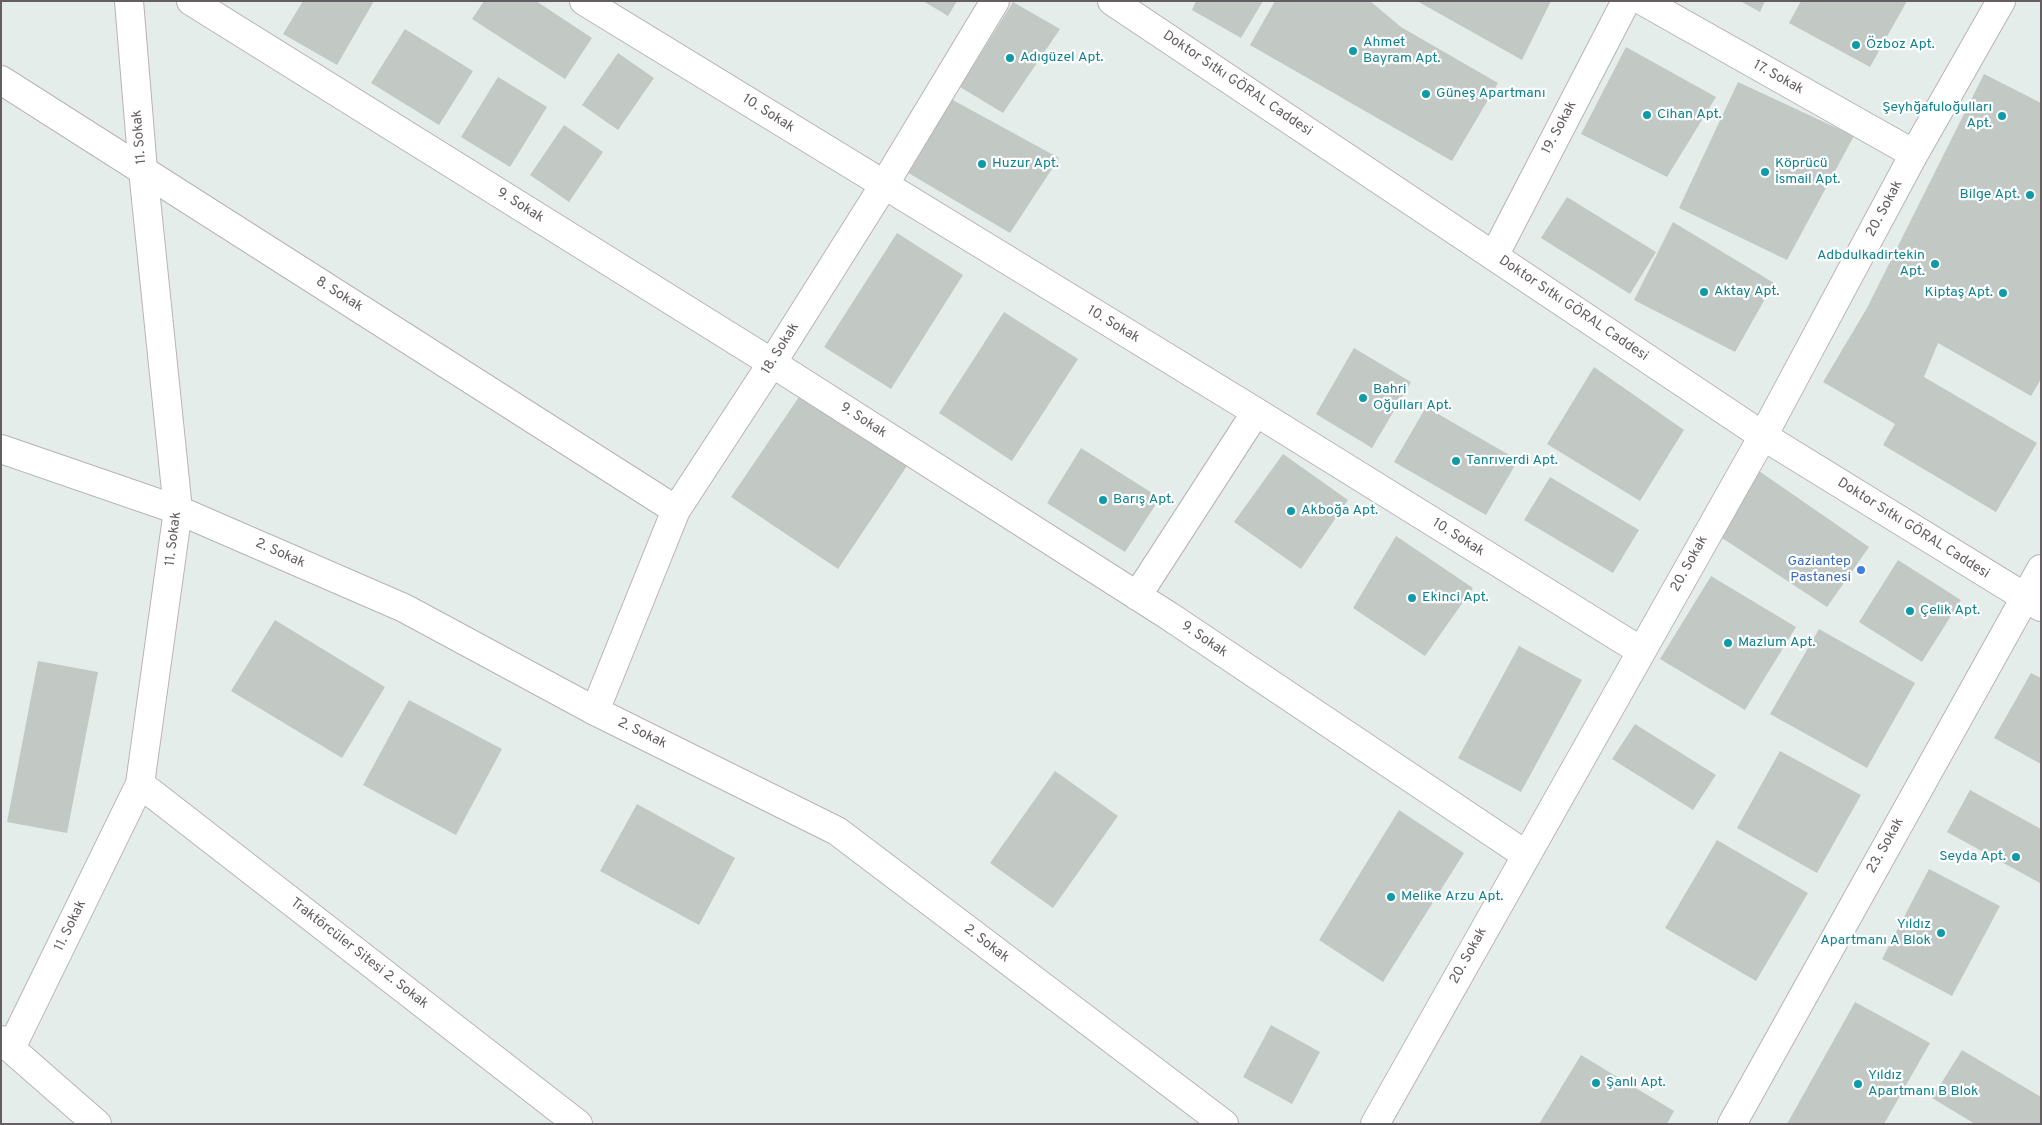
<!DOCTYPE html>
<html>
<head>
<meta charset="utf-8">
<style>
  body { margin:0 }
  #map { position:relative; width:2042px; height:1125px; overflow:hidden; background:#e5edea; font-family:Overpass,sans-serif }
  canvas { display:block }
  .frame { position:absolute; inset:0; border:2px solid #645d61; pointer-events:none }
</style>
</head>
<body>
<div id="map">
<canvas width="2042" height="1125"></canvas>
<div class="frame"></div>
</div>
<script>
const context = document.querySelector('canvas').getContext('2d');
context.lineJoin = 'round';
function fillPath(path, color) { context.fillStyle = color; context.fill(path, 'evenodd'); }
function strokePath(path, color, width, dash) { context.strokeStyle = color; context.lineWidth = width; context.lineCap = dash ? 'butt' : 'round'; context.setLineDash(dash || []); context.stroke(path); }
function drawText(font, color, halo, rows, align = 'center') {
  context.font = font + ' Overpass,sans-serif'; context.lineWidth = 4.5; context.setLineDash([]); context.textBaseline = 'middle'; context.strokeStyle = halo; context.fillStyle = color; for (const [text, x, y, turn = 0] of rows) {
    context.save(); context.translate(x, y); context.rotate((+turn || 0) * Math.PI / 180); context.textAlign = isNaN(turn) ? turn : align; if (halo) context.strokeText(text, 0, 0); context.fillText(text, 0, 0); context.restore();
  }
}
fillPath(new Path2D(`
  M303,1H374L337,65L283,34Z
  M484,1H536L592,38L565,79L472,19Z
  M923,1H957L948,16Z
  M1196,1H1263L1241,38L1192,10Z
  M1275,1H1370L1401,27L1498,83L1452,161L1250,45Z
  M1417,1H1551L1522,60Z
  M1740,1H1765L1760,12Z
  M1801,1H1907L1870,67L1789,23Z
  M1013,2L1060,29L1003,113L960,87Z
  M405,29L473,71L439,125L371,83Z
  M1626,47L1716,97L1667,177L1581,134Z
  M618,53L654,78L618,130L582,105Z
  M1984,74L2041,103V379L2031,396L1938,343L1924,377L2037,443L1996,512L1883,445L1895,424L1823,382L1867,308Z
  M498,77L547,107L510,167L461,137Z
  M1738,82L1854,136L1787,260L1679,208Z
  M951,99L1059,158L1010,233L905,171Z
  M564,125L603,152L569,202L530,175Z
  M1567,197L1656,252L1630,294L1541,238Z
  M1673,222L1774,283L1735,352L1634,300Z
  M897,233L963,275L891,389L824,347Z
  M1004,312L1078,359L1012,461L939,413Z
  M1354,348L1411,382L1372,448L1316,414Z
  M1594,367L1684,430L1640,501L1547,444Z
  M803,391L909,463L838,569L731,497Z
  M1426,407L1518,460L1486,515L1394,462Z
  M1081,448L1160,498L1125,552L1047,503Z
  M1283,454L1348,500L1301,569L1234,522Z
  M1759,471L1869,547L1827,607L1719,536Z
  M1550,477L1639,530L1613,573L1524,520Z
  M1396,536L1473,588L1425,656L1353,608Z
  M1898,560L1961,600L1922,662L1859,622Z
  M1711,576L1796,627L1745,710L1660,659Z
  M275,620L385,687L342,758L231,691Z
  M1819,629L1915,683L1867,768L1770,714Z
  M1519,646L1582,680L1521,792L1458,758Z
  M38,661L98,672L67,833L7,822Z
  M2031,673L2041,678V764L1994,738Z
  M409,700L502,749L456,835L363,785Z
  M1635,724L1716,775L1693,810L1612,759Z
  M1780,751L1861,795L1817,873L1737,828Z
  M1055,771L1118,816L1053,908L990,863Z
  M1970,790L2041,829L2040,883L1947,832Z
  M637,804L735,858L699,925L600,871Z
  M1399,810L1464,853L1383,982L1319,940Z
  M1717,840L1808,893L1756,981L1665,928Z
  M1929,869L2000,906L1952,996L1882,959Z
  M1855,1002L1930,1043L1884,1124H1787Z
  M1271,1025L1320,1052L1292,1104L1243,1077Z
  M1962,1050L2041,1097V1124H1975L1932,1098Z
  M1581,1055L1674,1111L1667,1124H1539Z`), '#c2c9c5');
const minor = new Path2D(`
  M191,1L772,363L1169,616L1526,855
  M584,1L1256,412L1641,651
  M1643,1L1914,154
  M1,80L676,510
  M1494,256L1626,1
  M1137,596L1256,412
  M595,711L676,510L772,363L884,185L995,1
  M140,784L578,1124
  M1,1040L97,1124
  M11,1048L140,784L178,510L143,170L129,1
  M1375,1124L1763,436L1914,154L2001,1
  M1732,1124L2041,569`);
const tertiary = new Path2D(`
  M1112,1L1763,436L2041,607
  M1,449L178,510L404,608L595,711L837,831L1224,1124`);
strokePath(minor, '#b8b2b6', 30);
strokePath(tertiary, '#b8b2b6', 30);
strokePath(minor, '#fff', 28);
strokePath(tertiary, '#fff', 28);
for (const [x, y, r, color] of [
  [1856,45,5,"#0f9aa8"],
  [1353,51,5,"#0f9aa8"],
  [1010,58,5,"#0f9aa8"],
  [1426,94,5,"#0f9aa8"],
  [1647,115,5,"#0f9aa8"],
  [2002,116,5,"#0f9aa8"],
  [982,164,5,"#0f9aa8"],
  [1765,172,5,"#0f9aa8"],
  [2030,195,5,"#0f9aa8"],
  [1935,264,5,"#0f9aa8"],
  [1704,292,5,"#0f9aa8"],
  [2003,293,5,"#0f9aa8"],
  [1363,398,5,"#0f9aa8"],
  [1456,461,5,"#0f9aa8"],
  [1103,500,5,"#0f9aa8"],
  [1291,511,5,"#0f9aa8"],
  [1861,570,5,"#3f7fe0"],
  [1412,598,5,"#0f9aa8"],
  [1910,611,5,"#0f9aa8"],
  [1728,643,5,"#0f9aa8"],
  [2016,857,5,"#0f9aa8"],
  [1391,897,5,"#0f9aa8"],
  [1941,933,5,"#0f9aa8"],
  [1596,1083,5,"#0f9aa8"],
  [1858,1084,5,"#0f9aa8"]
]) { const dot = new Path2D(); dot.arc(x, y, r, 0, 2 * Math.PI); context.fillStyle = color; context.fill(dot); strokePath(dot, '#fff', 2); }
drawText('14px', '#0d838f', '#fff', [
  ["Ahmet",1363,43],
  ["Bayram Apt.",1363,59],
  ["Özboz Apt.",1866,45],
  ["Adıgüzel Apt.",1020,58],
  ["Güneş Apartmanı",1436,94],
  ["Şeyhğafuloğulları",1992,108,"right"],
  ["Apt.",1992,124,"right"],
  ["Cihan Apt.",1657,115],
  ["Huzur Apt.",992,164],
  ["Köprücü",1775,164],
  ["İsmail Apt.",1775,180],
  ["Bilge Apt.",2020,195,"right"],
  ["Adbdulkadirtekin",1925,256,"right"],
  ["Apt.",1925,272,"right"],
  ["Aktay Apt.",1714,292],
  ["Kiptaş Apt.",1993,293,"right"],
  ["Bahri",1373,390],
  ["Oğulları Apt.",1373,406],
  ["Tanrıverdi Apt.",1466,461],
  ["Barış Apt.",1113,500],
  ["Akboğa Apt.",1301,511],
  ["Ekinci Apt.",1422,598],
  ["Çelik Apt.",1920,611],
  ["Mazlum Apt.",1738,643],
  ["Seyda Apt.",2006,857,"right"],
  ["Melike Arzu Apt.",1401,897],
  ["Yıldız",1931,925,"right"],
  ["Apartmanı A Blok",1931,941,"right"],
  ["Yıldız",1868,1076],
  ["Apartmanı B Blok",1868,1092],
  ["Şanlı Apt.",1606,1083]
], 'left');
drawText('14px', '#645d61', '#fff', [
  ["17. Sokak",1778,78,29],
  ["Doktor Sıtkı GÖRAL Caddesi",1237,84,34],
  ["10. Sokak",768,114,32],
  ["19. Sokak",1560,128,-62],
  ["11. Sokak",140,137,-95],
  ["9. Sokak",520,206,32],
  ["20. Sokak",1885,209,-62],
  ["8. Sokak",339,295,32],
  ["Doktor Sıtkı GÖRAL Caddesi",1573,309,34],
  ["10. Sokak",1113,325,31],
  ["18. Sokak",781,349,-58],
  ["9. Sokak",863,421,33],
  ["Doktor Sıtkı GÖRAL Caddesi",1913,529,32],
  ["10. Sokak",1458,538,32],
  ["11. Sokak",174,539,-83],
  ["2. Sokak",280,554,24],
  ["20. Sokak",1690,564,-61],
  ["9. Sokak",1204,640,34],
  ["2. Sokak",642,734,26],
  ["23. Sokak",1886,846,-61],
  ["11. Sokak",71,926,-64],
  ["2. Sokak",986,944,37],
  ["Traktörcüler Sitesi 2. Sokak",359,954,38],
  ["20. Sokak",1469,956,-61]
]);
drawText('14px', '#366cbe', '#fff', [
  ["Gaziantep",1851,562],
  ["Pastanesi",1851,578]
], 'right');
</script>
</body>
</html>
